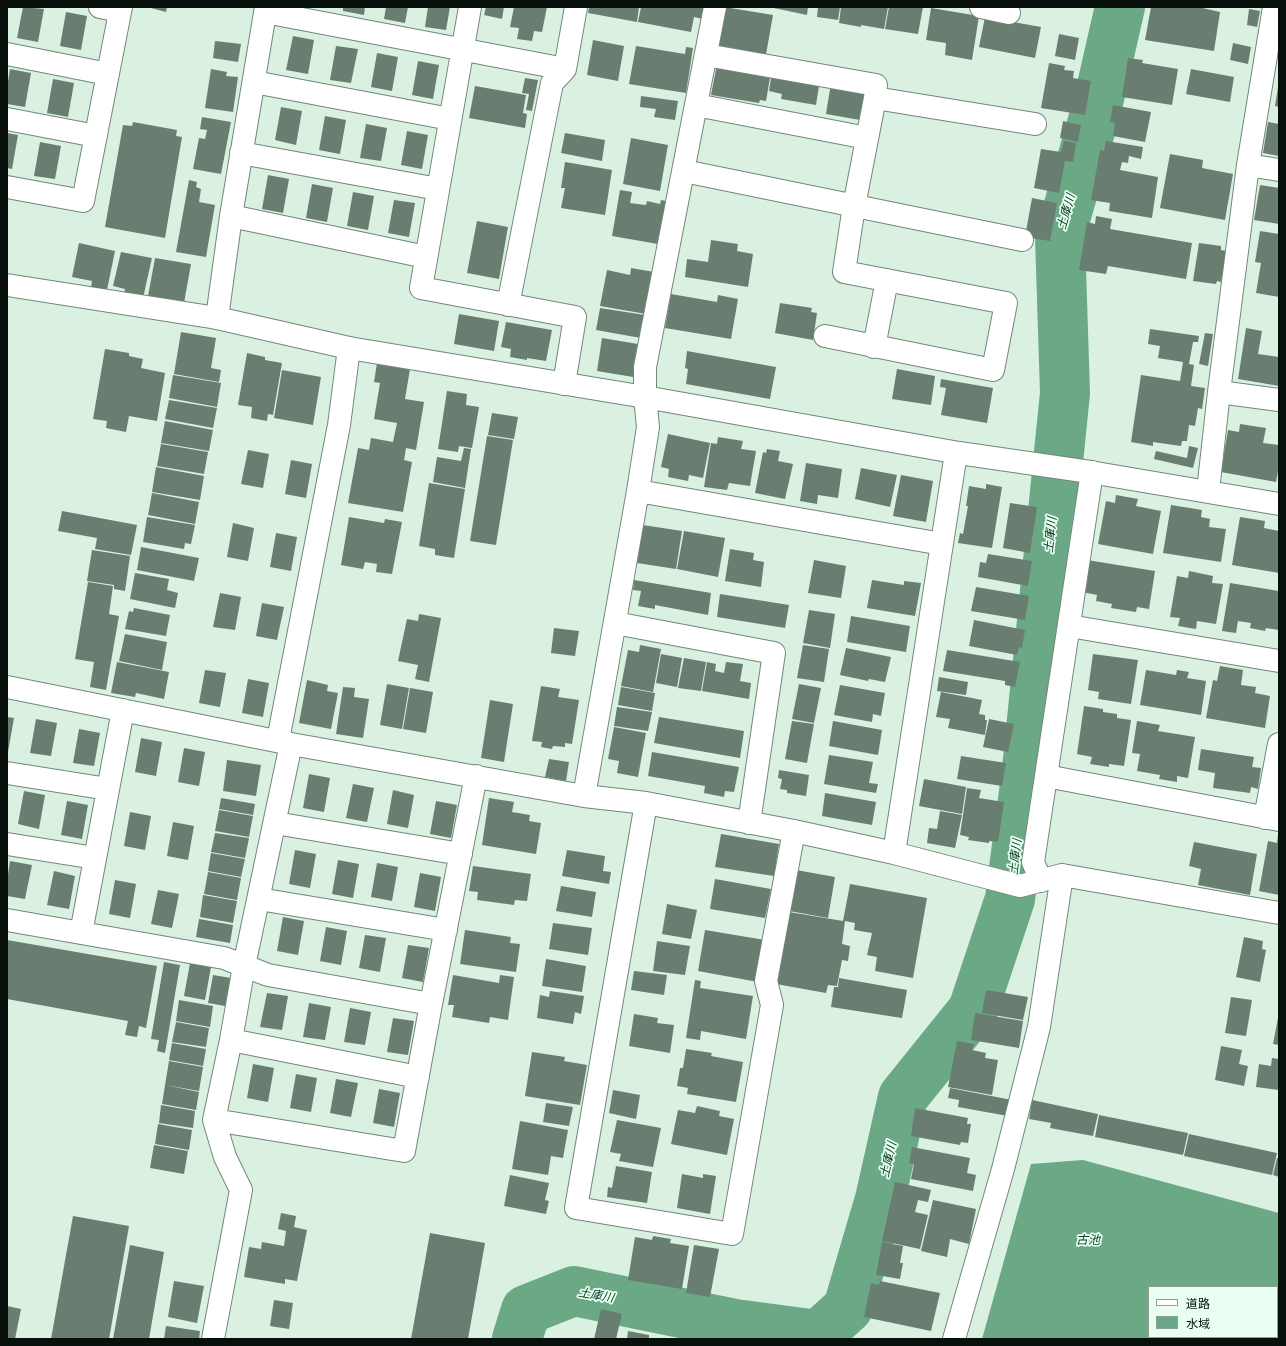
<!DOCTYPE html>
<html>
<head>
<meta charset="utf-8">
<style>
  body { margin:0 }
  #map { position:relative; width:1286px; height:1346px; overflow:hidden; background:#daf1e2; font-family:"DejaVu Sans","Noto Sans JP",sans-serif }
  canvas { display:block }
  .frame { position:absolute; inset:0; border:8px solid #08100b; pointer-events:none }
  .legend { position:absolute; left:1148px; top:1286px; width:130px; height:52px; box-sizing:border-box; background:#e7fef0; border:1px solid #8e9f94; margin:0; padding:5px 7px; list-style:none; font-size:12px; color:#08100b }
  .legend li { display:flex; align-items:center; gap:8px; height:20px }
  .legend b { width:20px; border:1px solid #8e9f94 }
</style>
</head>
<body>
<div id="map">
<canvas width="1286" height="1346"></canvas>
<div class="frame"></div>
<ul class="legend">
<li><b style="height:5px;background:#fff"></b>道路</li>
<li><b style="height:11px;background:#6ba986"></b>水域</li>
</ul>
</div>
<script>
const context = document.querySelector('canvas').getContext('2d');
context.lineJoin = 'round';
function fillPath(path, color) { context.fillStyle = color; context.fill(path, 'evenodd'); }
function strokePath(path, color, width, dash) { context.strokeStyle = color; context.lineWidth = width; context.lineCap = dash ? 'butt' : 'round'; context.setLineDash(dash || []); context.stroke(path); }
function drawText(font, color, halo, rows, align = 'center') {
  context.font = font + ' "DejaVu Sans","Noto Sans JP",sans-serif'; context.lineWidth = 3.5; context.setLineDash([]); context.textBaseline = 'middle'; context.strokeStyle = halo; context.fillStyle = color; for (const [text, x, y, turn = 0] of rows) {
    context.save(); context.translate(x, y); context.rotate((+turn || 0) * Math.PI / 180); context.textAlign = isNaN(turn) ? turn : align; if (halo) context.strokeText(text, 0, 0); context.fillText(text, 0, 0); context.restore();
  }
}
fillPath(new Path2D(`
  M1083,1160L1279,1213V1339H982L1031,1164ZM1149,1287H1277V1337H1149Z`), '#6ba986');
strokePath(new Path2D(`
  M517,1339L526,1310L574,1291L735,1324L818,1335L848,1308L880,1199L903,1097L973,1010L1010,899L1027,769L1065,393L1060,237L1098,103L1120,7`), '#6ba986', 50);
fillPath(new Path2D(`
  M23,7L44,9L38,42L17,38Z
  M147,7H167L166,12Z
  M343,7H365L364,15L343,11Z
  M386,7H408L405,23L384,19Z
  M428,7H450L446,30L425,27Z
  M486,7H504L502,19L484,15Z
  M514,7H547L542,32L534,31L532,41L517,39L519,28L510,27Z
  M589,7H639L637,22L588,13Z
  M641,7H705L703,19L694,17L691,32L638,22Z
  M724,7L773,15L765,60L716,51Z
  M769,7H808L807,15Z
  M818,7H840L838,20L817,17Z
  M841,7H888L884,29L861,25V27L839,23Z
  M889,7H923L918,34L885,29Z
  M1151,7H1198L1220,12L1214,51L1145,40Z
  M931,8L979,16L972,60L945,55L946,43L926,40Z
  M1249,9L1260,11L1257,27L1247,25Z
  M66,12L87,16L81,50L60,46Z
  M985,17L1041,27L1035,58L979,47Z
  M1059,34L1079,38L1075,60L1055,56Z
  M293,36L314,40L308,74L286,70Z
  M593,40L624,46L618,81L587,75Z
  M215,41L241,44L238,62L213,58Z
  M1233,43L1251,47L1248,64L1230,60Z
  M336,46L358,49L351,83L330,80Z
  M636,46L685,54L686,47L693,48L686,93L629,84Z
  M377,53L398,57L392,91L371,87Z
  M1128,58L1143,60L1142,63L1178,69L1172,105L1122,97Z
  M418,61L439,65L433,99L412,95Z
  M1049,63L1065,66L1064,70L1074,71L1073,78L1091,81L1085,115L1041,108Z
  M717,64L771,72L766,101L760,100L759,103L711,95Z
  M10,69L31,73L25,107L7,104V88Z
  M211,69L227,72L226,76L238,77L233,112L205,108Z
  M1191,69L1234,77L1230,102L1186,94Z
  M772,72L820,80L816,105L781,99L782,94L769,91Z
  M525,78L538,80L532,111L526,110L529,94L522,93Z
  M53,79L74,83L68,117L47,113Z
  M831,83L865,88L860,120L826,114Z
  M475,86L526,95L523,113L527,114L525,128L469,118Z
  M1278,87H1279V107L1275,106Z
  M641,96L678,101L675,120L654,117L656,109L640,107Z
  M1113,105L1151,112L1145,142L1113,136L1115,123L1110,122Z
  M281,107L302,111L296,145L275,140Z
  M325,116L346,120L340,154L319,150Z
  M202,117L231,122L221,174L193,169L199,138L205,139L207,130L200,129Z
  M1063,121L1081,125L1078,142L1060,138Z
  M133,122L177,130L176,136L182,137L165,238L105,227L123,125L132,126Z
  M1268,122L1279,124V156L1263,153Z
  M366,124L387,128L381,161L360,158Z
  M407,131L428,135L422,169L401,165Z
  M7,133L18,135L12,169L7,168Z
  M565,133L605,140L602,161L561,153Z
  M631,138L668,145L660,191L623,184Z
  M1064,141L1076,143L1073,162L1065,161L1059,193L1034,188L1041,149L1061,152Z
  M1106,141L1143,147L1141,159L1129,156L1128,163L1122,162L1120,170L1158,177L1152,218L1109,211L1110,203L1091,200L1100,150L1104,151Z
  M40,142L61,146L55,179L34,176Z
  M1170,154L1203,160L1202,168L1233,174L1225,220L1160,208Z
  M565,162L612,170L605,215L561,208L565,188H561Z
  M268,175L289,179L283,213L262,209Z
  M189,180L197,182L196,187L201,189L199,202L215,205L206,257L176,252Z
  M312,184L333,188L327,222L306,218Z
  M1260,185L1279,188V224L1254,220Z
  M620,190L632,192L630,203L646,205L647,201L660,204L661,200L666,201L658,244L612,236Z
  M353,192L374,196L368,230L347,226Z
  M1032,198L1057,203L1050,241L1025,237Z
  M394,200L415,203L409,237L388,233Z
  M1096,216L1112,219L1110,229L1192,243L1186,279L1108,266L1106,274L1079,270L1087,222L1095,224Z
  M477,221L508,227L499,279L467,273Z
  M1260,231L1279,234V297L1256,293L1261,263L1255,262Z
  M711,240L738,244L737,251L753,254L748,287L685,277L687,259L708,262Z
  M79,243L115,251L107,290L91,287L92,281L72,277Z
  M1199,243L1221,246V250L1226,251L1221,282L1217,281L1216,284L1193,281Z
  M121,252L152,258L143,298L124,294L125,289L113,286Z
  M155,258L191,264L184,303L148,296Z
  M631,268L654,272L646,314L600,306L607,270L630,275Z
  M671,294L717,302L718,295L738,299L731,339L665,328Z
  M780,303L812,308L811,312L817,313L813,340L775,333Z
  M600,308L645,315L641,338L596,330Z
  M459,314L499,321L494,351L454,344Z
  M506,322L552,330L546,361L527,358V360L510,357L511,349L501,347Z
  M1246,328L1262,331L1258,354L1279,357V386L1238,379Z
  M1150,329L1199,336L1198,342H1193L1189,364L1194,365L1191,386L1205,388L1202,409L1198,408L1195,426L1189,425L1187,441H1182L1181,446L1153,442V446L1131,442L1141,375L1180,381L1183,362L1158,358L1160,346L1148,344Z
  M181,332L216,338L211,368L221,370L219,382L174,374Z
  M1205,333L1213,334L1208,366L1199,364Z
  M602,338L638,344L633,377L597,371Z
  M105,349L129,353V356L143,359L141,368L165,373L157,421L129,416L126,432L106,428L107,421L93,419Z
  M687,351L776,367L770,399L686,384L688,369L685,368Z
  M247,353L265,357V360L282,363L273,415L268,414L267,421L251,418L252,407L238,405Z
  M377,363L410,369L405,399L424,402L416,450L406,448L404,460L412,462L403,512L348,503L358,448L369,450L371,438L393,442L397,423L374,419L380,383L374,382Z
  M897,369L935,376L931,405L892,399Z
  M282,370L321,377L313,425L274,418Z
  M173,375L221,383L217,407L169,398Z
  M941,379L993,388L987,423L941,415L946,388L940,387Z
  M447,391L467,394L466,405L479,407L472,448L459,446L458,452L438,449Z
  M169,400L217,408L213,428L165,419Z
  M492,413L518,417L514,439L488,435Z
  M165,421L213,430L209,451L161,443Z
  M1240,424L1266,428L1263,443L1279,445V466L1276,482L1221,472L1228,430L1239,432Z
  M668,434L710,443L703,478L689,475L688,481L668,477L669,469L661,467Z
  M487,436L513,440L496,545L470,541Z
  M718,437L743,441L741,449L756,451L750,486L729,483L727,490L704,487L711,443L717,444Z
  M161,444L208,452L204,474L157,466Z
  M1189,446L1198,448L1193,468L1154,459L1156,451L1187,458Z
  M464,448L471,449L465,488L433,482L437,457L461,461Z
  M767,449L780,451L778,461L793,464L785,499L755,493L763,452L766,453Z
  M248,450L269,454L263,488L241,484Z
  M291,460L312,464L306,498L285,494Z
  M806,463L842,469L838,498L818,495L817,504L800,501Z
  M156,467L204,476L200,500L152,492Z
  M861,468L897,475L890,507L855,499Z
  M901,475L933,481L926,522L893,516Z
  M429,483L465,489L454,558L435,555V549L419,546Z
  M986,484L1002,487L992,548L958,543L960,533L963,534L968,506H966L969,486L986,489Z
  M152,493L199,502L195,524L148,515Z
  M1116,495L1138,499L1136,506L1161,511L1153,554L1098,544L1106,501L1115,503Z
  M1010,503L1037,507L1030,553L1003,548Z
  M1171,505L1202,510L1201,517L1210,519L1209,527L1226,529L1221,562L1163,553Z
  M62,511L137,525L131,555L95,549L97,538L58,531Z
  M147,517L195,525L191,544L185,543L184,549L143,542Z
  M349,517L384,523L385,519L402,522L392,574L376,572L377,564L365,562L363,569L341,565Z
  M1240,517L1265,521L1264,528L1279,531V573L1232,565Z
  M233,523L254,528L248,561L227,557Z
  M643,525L682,531L676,569L637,563Z
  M684,531L725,538L718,577L677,569Z
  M276,533L297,537L291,571L270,567Z
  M141,547L199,558L194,581L137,570Z
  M730,549L754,553L753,560L764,562L761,587L725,581Z
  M92,550L130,556L125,591L114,589V585L87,581Z
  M988,554L1032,561L1028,586L978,577L980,562L986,563Z
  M814,560L846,566L841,598L808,593Z
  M1087,560L1155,571L1149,609L1137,607L1136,612L1111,608L1112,604L1096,601L1097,595L1082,592Z
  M1189,571L1213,576L1212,583L1223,584L1216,624L1197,621L1196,629L1178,626L1180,618L1170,617L1177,576L1188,578Z
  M135,573L169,579L167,590L178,593L175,608L130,599Z
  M634,580L711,593L708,615L655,605V609L638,606L641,591L633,590Z
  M872,580L904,585V581L921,583L915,616L867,608Z
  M88,582L113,586L109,614L119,616L106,690L90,687L94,662L75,659Z
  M1230,583L1279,591V630L1266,628L1265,631L1250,628L1251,623L1238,621L1236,633L1222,631Z
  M976,587L1029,596L1025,620L971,611Z
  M220,593L241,597L235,630L213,627Z
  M720,594L789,605L785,628L717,617Z
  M262,603L284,607L277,640L256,636Z
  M134,608L170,615L166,636L125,629L129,611L133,612Z
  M809,610L835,614L830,648L803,643Z
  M419,614L441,618L429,682L415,679L418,665L398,661L407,619L418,621Z
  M851,616L910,626L906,652L847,642Z
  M974,620L1025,630L1022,648L1019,647L1017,655L969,646Z
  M554,628L579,631L575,656L551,653Z
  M125,634L167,642L162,670L119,661Z
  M640,645L661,649L653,692L621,686L628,650L639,652Z
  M803,645L829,649L824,682L797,678Z
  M846,648L891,657L885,682L869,679L868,681L840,675Z
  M947,650L1020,662L1015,687L1005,685V681L943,671Z
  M661,654L682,658L677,687L656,683Z
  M1093,654L1138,660L1131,704L1098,699L1099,692L1088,690Z
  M684,658L706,662L701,691L678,688Z
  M117,662L169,672L164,699L136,693L135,697L111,693Z
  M707,662L716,664L715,671L724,673L726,662L743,664L740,681L751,683L749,699L702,691Z
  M1220,666L1243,670L1241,685L1256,687L1255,693L1270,696L1265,728L1206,718L1213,680L1217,681Z
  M205,670L226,673L220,707L199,703Z
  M1146,670L1176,675L1177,670L1189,672L1187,678L1206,681L1201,715L1140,705Z
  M939,677L968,682L966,695L937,691Z
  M248,679L269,683L263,717L242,713Z
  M307,680L328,685L327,691L338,693L331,729L299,723Z
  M387,684L409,688L402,729L380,725Z
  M799,684L821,688L814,723L792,719Z
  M840,685L885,693L881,716L873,714L872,722L834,715Z
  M541,686L560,689L558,697L579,700L572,744L565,743V747L553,746L552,749L541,747L542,742L532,741Z
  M343,687L355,688L354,697L369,699L363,738L336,734Z
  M621,687L655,693L652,711L618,705Z
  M410,688L433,692L426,733L403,729Z
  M941,692L982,700L979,714L985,715V720H987L985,735L948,728L950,719L936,717Z
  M490,700L513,704L504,762L481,758Z
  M1084,706L1103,709V712L1117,714V718L1131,720L1124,766L1109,764V767L1090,764L1092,757L1077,754Z
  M617,707L652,712L648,731L614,726Z
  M7,717L14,718L8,752L7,751Z
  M659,717L744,731L740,758L654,743Z
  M36,719L57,723L51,756L30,753Z
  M989,719L1014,724L1008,752L983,747Z
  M792,721L814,724L807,763L785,759Z
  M833,721L882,730L878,755L829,746Z
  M1137,721L1160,725L1158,731L1195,737L1188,778L1177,776V782L1159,779L1160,775L1137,771L1140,754L1132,753Z
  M614,727L646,733L638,777L617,773L619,761L608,759Z
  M79,729L100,733L94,766L73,763Z
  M141,738L162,742L156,776L135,772Z
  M184,748L205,752L199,786L178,782Z
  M1201,749L1254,757L1252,767L1261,768L1258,789L1251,787L1250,793L1213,788L1215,773L1198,770Z
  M652,752L739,767L734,792L725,791L724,797L704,793L705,786L648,776Z
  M829,755L873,762L869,783L878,784L876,793L824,784Z
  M961,756L1006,763L1002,786L957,779Z
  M549,759L569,762L566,781L545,777Z
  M227,760L261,765L256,796L223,791Z
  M779,770L809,775L806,796L787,793V790L780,789L782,779L778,778Z
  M309,774L330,778L324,812L303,808Z
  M924,779L966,787L962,814L919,806Z
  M353,784L374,788L367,822L346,818Z
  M967,788L981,790L979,798L1004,802L998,842L989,841V843L968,840L969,837L960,835Z
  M393,790L414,795L408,828L387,824Z
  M24,791L45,795L39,829L18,824Z
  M825,793L876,802L872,825L822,816Z
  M221,798L255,804L253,815L219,809Z
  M489,798L514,802L512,812L530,815L529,821L541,823L536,854L482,845Z
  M67,801L88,805L82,839L61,835Z
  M436,801L457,805L451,838L430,834Z
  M219,810L253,816L249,837L215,831Z
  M940,811L962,815L955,848L927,843L929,828L937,829Z
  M130,812L151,816L145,850L124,846Z
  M173,822L194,826L188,860L167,856Z
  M215,833L249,838L245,858L211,852Z
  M721,834L779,844L774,876L715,867Z
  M1278,835H1279V895L1259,891L1268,841L1277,843Z
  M1194,842L1257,854L1250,895L1198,885L1201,869L1189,866Z
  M295,850L316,854L310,888L289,884Z
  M567,850L605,856L603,871L611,872L609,884L562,876Z
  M211,853L245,859L241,877L208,871Z
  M338,860L359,864L353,898L332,894Z
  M10,861L32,865L25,899L7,896V881Z
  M377,863L398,867L392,901L371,897Z
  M473,866L531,874L527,901L515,900L514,905L477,900L478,892L469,891Z
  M796,870L835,877L828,918L789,911Z
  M54,871L75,876L69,909L47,905Z
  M208,872L241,878L237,900L204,894Z
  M420,873L441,877L435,911L414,907Z
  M715,879L771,889L765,918L710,909Z
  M115,880L136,884L130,918L109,914Z
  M850,884L927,898L913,978L875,971L877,957L867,955L872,933L854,930L855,923L845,921L842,944L850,946L848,961L842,960L837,986L828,985L826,993L776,984L789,912L843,921Z
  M561,886L596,892L592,917L556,911Z
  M158,890L179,894L172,928L151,924Z
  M203,895L237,901L233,923L200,917Z
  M667,904L697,910L691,939L662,934Z
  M283,917L304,921L298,955L277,951Z
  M199,919L233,925L230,943L196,937Z
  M553,923L592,928L588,955L549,949Z
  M326,927L347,931L341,965L320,961Z
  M465,930L511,937L510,943L520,944L516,972L460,964Z
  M705,930L765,940L758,982L698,971Z
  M365,935L386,938L380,972L359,968Z
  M1244,937L1263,941L1262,949L1266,950L1260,982L1236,977Z
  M7,940L157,966L146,1028L139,1026L137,1037L125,1035L128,1021L7,999Z
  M657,941L690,946L685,975L653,971Z
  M408,945L429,948L423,982L402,978Z
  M546,959L586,966L582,992L542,986Z
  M164,962L180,965L165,1053L157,1051L159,1040L151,1039Z
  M190,963L211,967L205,1000L184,996Z
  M634,971L667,975L664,995L631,990Z
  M213,975L231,978L225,1006L208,1003Z
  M453,975L499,983L500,975L514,977L508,1020L490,1017L489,1023L452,1017L454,1005H448Z
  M839,978L907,990L902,1018L831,1007L834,987H838Z
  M695,980L701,981L700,988L753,996L746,1039L701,1031L700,1040L686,1038Z
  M986,990L1028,997L1023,1020L982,1013Z
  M550,991L584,996L581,1014L575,1012L573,1024L537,1018L540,995L549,997Z
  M267,993L288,996L282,1030L260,1027Z
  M1231,997L1252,1000L1246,1036L1225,1033Z
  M179,1000L213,1006L210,1027L176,1021Z
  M309,1003L331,1007L325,1040L303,1037Z
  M350,1008L371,1012L365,1045L344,1042Z
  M975,1013L1023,1021L1019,1048L971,1040Z
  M634,1014L658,1018L657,1023L674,1025L670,1053L629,1046Z
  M393,1018L414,1021L408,1055L387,1052Z
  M1278,1018H1279V1045L1273,1044Z
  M176,1022L209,1028L206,1047L172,1042Z
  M957,1041L974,1044L972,1050L986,1053L985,1058L998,1060L992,1095L948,1087Z
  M172,1043L206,1049L203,1066L169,1060Z
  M1221,1046L1242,1050L1239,1064L1248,1066L1244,1086L1215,1080Z
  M686,1049L712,1053L711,1056L743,1062L736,1102L687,1094L688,1088L677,1086L680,1068H683Z
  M532,1052L565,1057L564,1061L587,1065L580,1105L525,1096Z
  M1272,1058L1279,1059V1090L1256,1087L1259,1064L1271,1066Z
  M169,1061L203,1067L199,1091L165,1085Z
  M253,1064L274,1068L268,1102L247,1098Z
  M296,1074L317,1078L311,1112L290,1108Z
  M336,1079L358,1083L351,1117L330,1113Z
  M165,1085L199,1092L196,1110L162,1104Z
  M950,1088L1012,1100L1008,1116L958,1107L959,1100L948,1098Z
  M379,1089L400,1093L394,1127L373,1123Z
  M613,1090L640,1095L636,1119L609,1113Z
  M1032,1100L1098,1114L1093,1136L1050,1128L1051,1123L1029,1119Z
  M546,1103L573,1107L569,1126L543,1122Z
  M161,1105L195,1111L193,1128L159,1123Z
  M697,1106L720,1111L719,1116L734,1119L727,1155L671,1144L678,1110L695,1113Z
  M915,1108L968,1118L967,1124H971L968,1143L961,1142L960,1145L911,1136Z
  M1099,1115L1188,1133L1183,1155L1095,1137Z
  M617,1120L661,1128L653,1167L619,1161L621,1154L610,1152Z
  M520,1121L568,1130L563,1158L551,1156L548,1175L512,1169Z
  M158,1124L192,1130L189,1150L155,1144Z
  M1189,1134L1277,1153L1272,1175L1184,1156Z
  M154,1145L188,1151L184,1174L150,1168Z
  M912,1147L970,1158L967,1173L976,1175L973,1191L911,1179L914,1164L909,1163Z
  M1277,1158H1279V1177L1273,1175Z
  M616,1166L652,1172L647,1203L607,1197L608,1187L612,1188Z
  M682,1174L703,1178V1174L716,1176L710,1214L677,1208Z
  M510,1175L549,1183L545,1200L549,1201L546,1214L504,1206Z
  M895,1182L931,1190L928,1202L918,1200L915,1212L928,1215L920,1249L882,1241Z
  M933,1200L976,1209L969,1244L950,1239L947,1257L921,1251Z
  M281,1213L296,1216L294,1227L307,1230L297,1281L285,1279V1284L244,1277L249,1247L261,1249L262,1242L284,1246L286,1231L278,1229Z
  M73,1216L129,1226L109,1339H51Z
  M430,1233L485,1243L468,1339H411Z
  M653,1236L671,1239L670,1243L689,1246L682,1289L628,1280L635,1237L652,1240Z
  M882,1242L903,1246L900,1263H903L900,1279L876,1275Z
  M130,1245L164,1252L149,1339H113Z
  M694,1245L719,1249L710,1297L686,1293Z
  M174,1281L204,1286L197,1323L168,1317Z
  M880,1281L940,1293L931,1331L864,1317L871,1283L879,1285Z
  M274,1300L293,1303L289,1329L270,1326Z
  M7,1306L21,1309L15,1339H7Z
  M601,1309L622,1314L616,1339H594Z
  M166,1326L200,1331L199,1339H164Z
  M628,1331L649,1335V1339H627Z`), '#697e71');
const street = new Path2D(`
  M100,7L120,11
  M470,7L421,288L575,317L564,384
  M981,7L1009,13
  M265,12L565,69L576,7
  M7,54L108,74
  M706,55L876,85L875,98L854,206L844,272L1006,303L993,370L825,336
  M254,82L450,119
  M875,98L1035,124
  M696,105L867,138
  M7,119L96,136
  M241,153L438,189
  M1248,165L1279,170
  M684,171L1022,240
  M7,187L83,201L121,7
  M231,216L426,257
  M508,305L552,83L565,69
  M217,318L231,216L266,7
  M874,347L887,280
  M1219,392L1279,400
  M638,491L942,544
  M1208,491L1219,392L1248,165L1274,7
  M615,623L774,653L749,823
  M1069,626L1279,661
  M7,687L291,744L584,796L646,803L794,831L894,853L1020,886L1062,875L1279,913
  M278,740L339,425L349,348
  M7,773L108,789
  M1046,776L1279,820
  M584,796L638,491L648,427L645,397V367L715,7
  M646,803L576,1208L732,1234L772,1005L766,981L794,831
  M1265,818L1279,744
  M275,823L461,854
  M7,844L95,858
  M894,853L956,453
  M1041,881L1033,862L1092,472
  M259,899L446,930
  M7,920L224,958L268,975L431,1004
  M81,933L123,710
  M231,1040L418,1077
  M214,1120L404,1151L431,1004L476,776
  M213,1339L241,1190L225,1157L214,1120L231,1040L244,966L291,744
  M954,1339L1003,1169L1039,1027L1062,875`);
const secondary = new Path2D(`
  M7,285L217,318L349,348L645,397L959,453L1090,472L1279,504`);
strokePath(street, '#72877a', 24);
strokePath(secondary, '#72877a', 24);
strokePath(street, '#fff', 22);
strokePath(secondary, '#fff', 22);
drawText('italic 12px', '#0d4029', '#e7fef0', [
  ["土庫川",1067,212,-74],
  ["土庫川",1051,535,-84],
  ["土庫川",1016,857,-83],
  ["土庫川",889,1160,-77],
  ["古池",1088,1241],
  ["土庫川",596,1296,10]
]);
</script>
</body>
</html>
